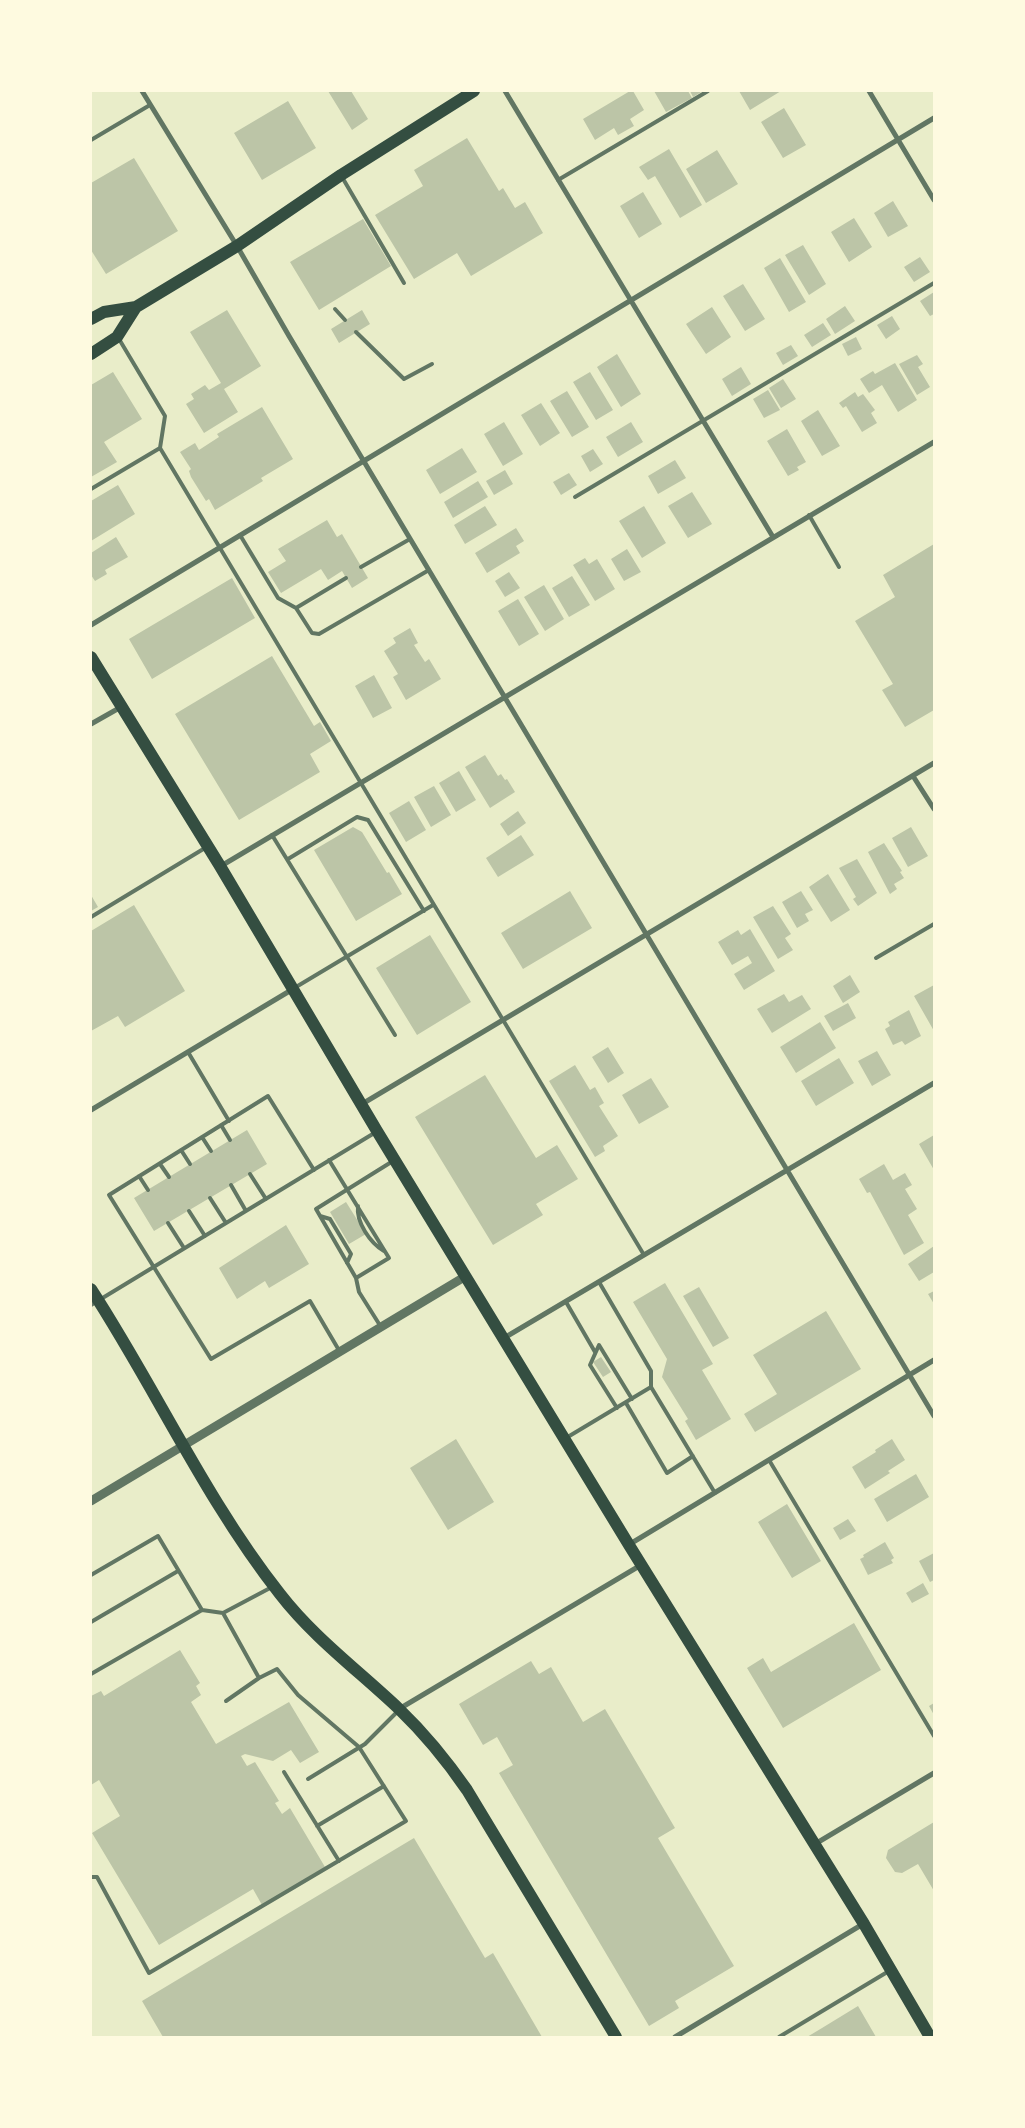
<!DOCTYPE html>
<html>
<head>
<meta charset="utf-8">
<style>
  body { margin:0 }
  #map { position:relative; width:1025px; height:2128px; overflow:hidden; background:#e9edc9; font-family:"Times New Roman",serif }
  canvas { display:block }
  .frame { position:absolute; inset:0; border:92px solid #fefae0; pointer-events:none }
</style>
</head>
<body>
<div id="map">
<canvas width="1025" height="2128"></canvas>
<div class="frame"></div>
</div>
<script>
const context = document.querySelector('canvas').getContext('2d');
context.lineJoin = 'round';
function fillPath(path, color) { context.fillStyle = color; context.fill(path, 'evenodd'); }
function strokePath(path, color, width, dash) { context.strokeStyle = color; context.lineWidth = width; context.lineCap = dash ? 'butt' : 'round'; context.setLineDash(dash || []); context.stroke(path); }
fillPath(new Path2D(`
  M328,91H351L368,119L352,130Z
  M630,91H633L644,110L630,119L634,126L618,135L614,128L595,140L583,119Z
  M654,91H688L692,98L666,112Z
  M690,91H703L693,97Z
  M739,91H781L750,110Z
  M288,101L316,148L262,180L234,133Z
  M784,108L806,145L783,158L761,122Z
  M467,138L499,191L503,188L515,208L525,202L543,233L471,276L457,253L414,279L375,215L423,186L414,170Z
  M669,149L702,205L680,218L655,176L648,180L639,167Z
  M717,150L738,184L706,203L686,169Z
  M134,158L178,231L106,274L91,250V183Z
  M643,192L662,224L639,238L620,206Z
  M893,201L908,226L888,237L874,213Z
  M854,218L872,247L849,262L831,232Z
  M363,219L391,266L319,310L290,262Z
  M803,245L826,284L809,295L785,255Z
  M920,257L930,272L914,282L904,267Z
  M780,258L806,302L789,312L764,268Z
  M743,284L765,319L745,331L723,296Z
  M934,292V314L930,316L920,301Z
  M845,306L855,321L835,334L826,319Z
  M712,307L731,337L706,354L686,324Z
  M227,310L261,366L224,389L238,412L204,433L186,404L194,399L191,394L205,385L209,390L221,383L190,332Z
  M362,310L370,324L339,343L331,329Z
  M892,316L900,329L886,339L877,325Z
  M823,323L831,335L812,347L804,335Z
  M856,337L862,349L848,356L842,344Z
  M791,345L798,356L783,365L776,353Z
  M617,354L641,394L621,407L597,367Z
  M917,355L923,364L918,367L930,387L917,395L899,364Z
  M895,363L917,400L898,412L882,385L869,393L860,379L873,371L875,374Z
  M741,367L751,384L732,396L722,379Z
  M113,372L142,419L104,442L117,462L91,477V385Z
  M590,372L613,410L596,420L573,382Z
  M783,379L796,399L781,408L769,388Z
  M768,390L780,410L764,418L753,399Z
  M567,391L589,427L572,437L550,401Z
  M855,392L858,397L863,394L875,410L871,413L877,423L862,432L846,406L843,408L839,403Z
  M541,403L560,433L540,446L521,415Z
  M262,407L293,459L261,478L263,481L215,510L209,499L206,501L191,477L189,471L191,469L180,452L195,443L199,450L219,437L217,434Z
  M818,410L840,446L822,456L801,421Z
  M504,422L523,454L503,466L484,434Z
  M631,422L643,442L618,457L606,437Z
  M787,429L806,462L797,467L799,470L788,476L767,441Z
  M462,448L477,472L440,494L426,470Z
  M593,449L603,464L590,472L581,456Z
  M675,460L686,478L658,494L648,476Z
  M505,470L513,484L494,495L486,481Z
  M569,473L577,485L561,495L553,482Z
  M478,481L488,497L453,518L444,502Z
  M118,485L135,514L91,541V501Z
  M692,492L712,524L688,538L668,506Z
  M485,506L497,525L465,544L454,525Z
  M644,506L666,543L642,558L619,521Z
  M327,520L337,537L342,534L368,578L352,588L342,571L328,580L321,569L281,593L268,572L286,561L278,549Z
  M516,528L524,541L516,546L520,553L487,573L475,553Z
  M116,537L128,557L105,570L107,574L95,581L91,575V553Z
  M934,544V710L905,727L882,690L893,684L855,621L895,597L883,575Z
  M627,549L641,572L624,581L611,559Z
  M585,558L589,564L597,559L615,589L595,601L573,565Z
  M509,572L520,588L505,597L495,581Z
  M572,576L590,605L569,617L552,588Z
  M232,578L255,618L152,679L129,639Z
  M544,585L564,619L545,631L524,597Z
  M518,599L539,634L519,646L498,611Z
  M410,628L418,643L414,645L425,662L429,659L441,679L406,700L393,677L398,674L384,651L396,643L393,638Z
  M272,656L314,726L320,722L331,741L310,754L320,772L239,820L175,714Z
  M374,675L392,708L373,718L355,686Z
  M485,755L498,776L501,774L505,780L507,779L515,792L490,808L465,767Z
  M459,771L476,800L456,812L439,783Z
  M434,786L451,815L431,827L414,797Z
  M409,801L426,830L406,842L389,813Z
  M518,811L526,823L508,836L500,824Z
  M353,827L362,832L387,873L389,872L402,894L356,921L314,850Z
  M911,827L928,856L908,867L892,838Z
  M521,835L534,855L498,877L486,858Z
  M884,843L902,871L900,872L904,878L894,884L897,889L890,894L868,852Z
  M857,859L877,893L858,906L853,899L856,897L839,868Z
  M828,874L850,910L831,922L809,887Z
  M570,891L592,928L523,969L501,933Z
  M801,891L813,910L805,914L809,921L797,928L782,902Z
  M91,895L98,907L91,911Z
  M134,905L185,991L125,1027L118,1016L91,1031V931Z
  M773,906L791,934L785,938L793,950L778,959L753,917Z
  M750,929L775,971L744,990L734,974L752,963L748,956L732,965L718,942L738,930L741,935Z
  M430,935L471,1002L417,1035L376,968Z
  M850,975L860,992L843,1003L833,986Z
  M934,985V1031L914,996Z
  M784,994L789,1002L802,995L811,1009L772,1033L757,1009Z
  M848,1003L856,1018L833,1031L824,1016Z
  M909,1010L921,1036L905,1045L902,1041L893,1045L885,1029L890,1026L888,1022Z
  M820,1022L836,1048L796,1073L780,1047Z
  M608,1047L624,1073L608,1083L592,1057Z
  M877,1051L891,1075L872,1086L858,1061Z
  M839,1058L854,1083L816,1106L801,1081Z
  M575,1065L590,1090L595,1087L604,1103L599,1106L618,1136L603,1146L605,1151L595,1157L549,1081Z
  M485,1075L536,1158L557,1145L578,1179L536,1204L543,1215L493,1245L415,1117Z
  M651,1078L669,1107L639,1124L622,1095Z
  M247,1130L267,1164L154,1231L134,1198Z
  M934,1135V1170L919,1144Z
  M884,1164L893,1180L905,1173L912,1185L905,1189L917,1209L908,1215L924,1243L904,1255L870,1192L867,1193L859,1179Z
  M346,1202L366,1234L349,1244L330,1212Z
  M286,1225L309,1264L269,1288L265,1281L237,1299L219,1268Z
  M934,1246V1272L919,1281L908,1264Z
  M665,1283L713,1364L702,1370L731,1419L696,1440L685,1421L688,1419L662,1377L667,1359L633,1302Z
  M699,1287L729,1338L713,1347L683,1296Z
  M934,1291V1304L928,1294Z
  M826,1311L861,1369L755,1432L744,1414L777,1394L753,1355Z
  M601,1357L611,1372L603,1377L593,1362Z
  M456,1439L494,1502L448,1530L410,1468Z
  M892,1439L905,1460L888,1471L890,1473L865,1489L852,1467L876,1452L875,1450Z
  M916,1474L929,1497L887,1522L874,1499Z
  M787,1504L821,1561L792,1578L758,1522Z
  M848,1519L856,1531L840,1540L833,1528Z
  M885,1542L894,1558L891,1560L893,1563L868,1575L860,1559L864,1557L863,1555Z
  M934,1553V1580L930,1582L919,1561Z
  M923,1583L929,1594L912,1603L906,1593Z
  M854,1623L881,1670L783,1728L747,1668L763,1658L771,1672Z
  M180,1650L200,1683L196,1686L201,1695L191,1702L216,1744L289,1702L319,1752L300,1763L291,1750L273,1761L245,1754L241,1756L247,1766L255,1762L279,1801L275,1803L282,1814L290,1808L325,1867L262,1905L253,1889L159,1945L92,1833L120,1816L99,1780L91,1785V1696L101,1691L104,1696Z
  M531,1661L539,1674L551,1667L583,1722L605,1709L675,1828L658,1838L734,1966L675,2001L679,2008L649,2026L499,1773L513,1765L497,1737L483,1745L459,1704Z
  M934,1703V1715L929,1706Z
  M934,1822V1891L918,1864L902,1873L895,1872L886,1858L888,1850Z
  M414,1838L485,1958L493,1953L542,2037H163L142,2001Z
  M858,2006L876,2037H807L822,2028Z`), '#bcc5a7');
strokePath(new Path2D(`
  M91,140L150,105
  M342,177L404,283
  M558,180L708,91
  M335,309L345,320
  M356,332L404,379L432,364
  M119,339L165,416L160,448L644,1255
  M91,489L160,448
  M575,497L934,283
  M809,515L839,567
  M240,535L278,598L296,608L312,633L319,634L429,570
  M361,567L410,539
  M296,608L346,578
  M272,835L395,1035
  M288,859L357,817L368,820L424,911
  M91,917L205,848
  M876,958L934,924
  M296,987L433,905
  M188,1052L229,1121
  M221,1125L230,1140
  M202,1137L211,1151
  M181,1150L190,1164
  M329,1160L389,1258L356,1278
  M160,1164L169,1177
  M314,1170L268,1096L109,1195L211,1359L310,1301L340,1352
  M250,1174L266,1199
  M139,1176L148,1190
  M231,1185L246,1211
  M210,1198L226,1223
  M358,1206C356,1222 370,1243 384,1251
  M189,1211L205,1236
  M320,1216L330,1219L351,1254L347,1263
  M168,1223L184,1248
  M599,1282L651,1371V1387
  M566,1302L595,1352
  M91,1305L376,1132
  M381,1327L359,1292L356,1278L316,1209L393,1161
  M626,1403L667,1473L693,1456
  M617,1408L590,1365L599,1345L632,1399
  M566,1438L651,1387L715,1493
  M769,1460L934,1736
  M91,1575L158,1536L202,1610
  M223,1613L259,1678
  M91,1622L178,1571
  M91,1674L202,1610L223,1613L272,1587
  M284,1772L339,1861
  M308,1779L365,1744L398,1711
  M317,1826L384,1786
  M91,1877H97L149,1973L406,1821L359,1747L298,1695L277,1669L259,1678L226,1701
  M779,2037L889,1971`), '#617663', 4);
strokePath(new Path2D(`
  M142,91L237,246L289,336L934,1416
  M505,91L773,537
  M869,91L934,200
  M91,625L934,118
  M91,724L121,707
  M913,776L934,809
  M221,866L934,442
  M362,1104L934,763
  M91,1110L293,989
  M504,1338L934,1083
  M630,1544L934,1360
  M399,1709L641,1565
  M815,1844L934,1773
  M675,2037L863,1924`), '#617663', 5);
strokePath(new Path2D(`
  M91,1501L466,1276`), '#617663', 9);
strokePath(new Path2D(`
  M91,319L104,312L136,307L237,246L341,175L474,91
  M91,354L117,337L136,307
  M91,657L220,866L377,1131L629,1545L864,1924L930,2037
  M91,1289C156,1389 206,1500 280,1594C314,1638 359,1671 399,1709C425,1734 447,1761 467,1790L616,2037`), '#344e41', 12);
</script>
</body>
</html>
